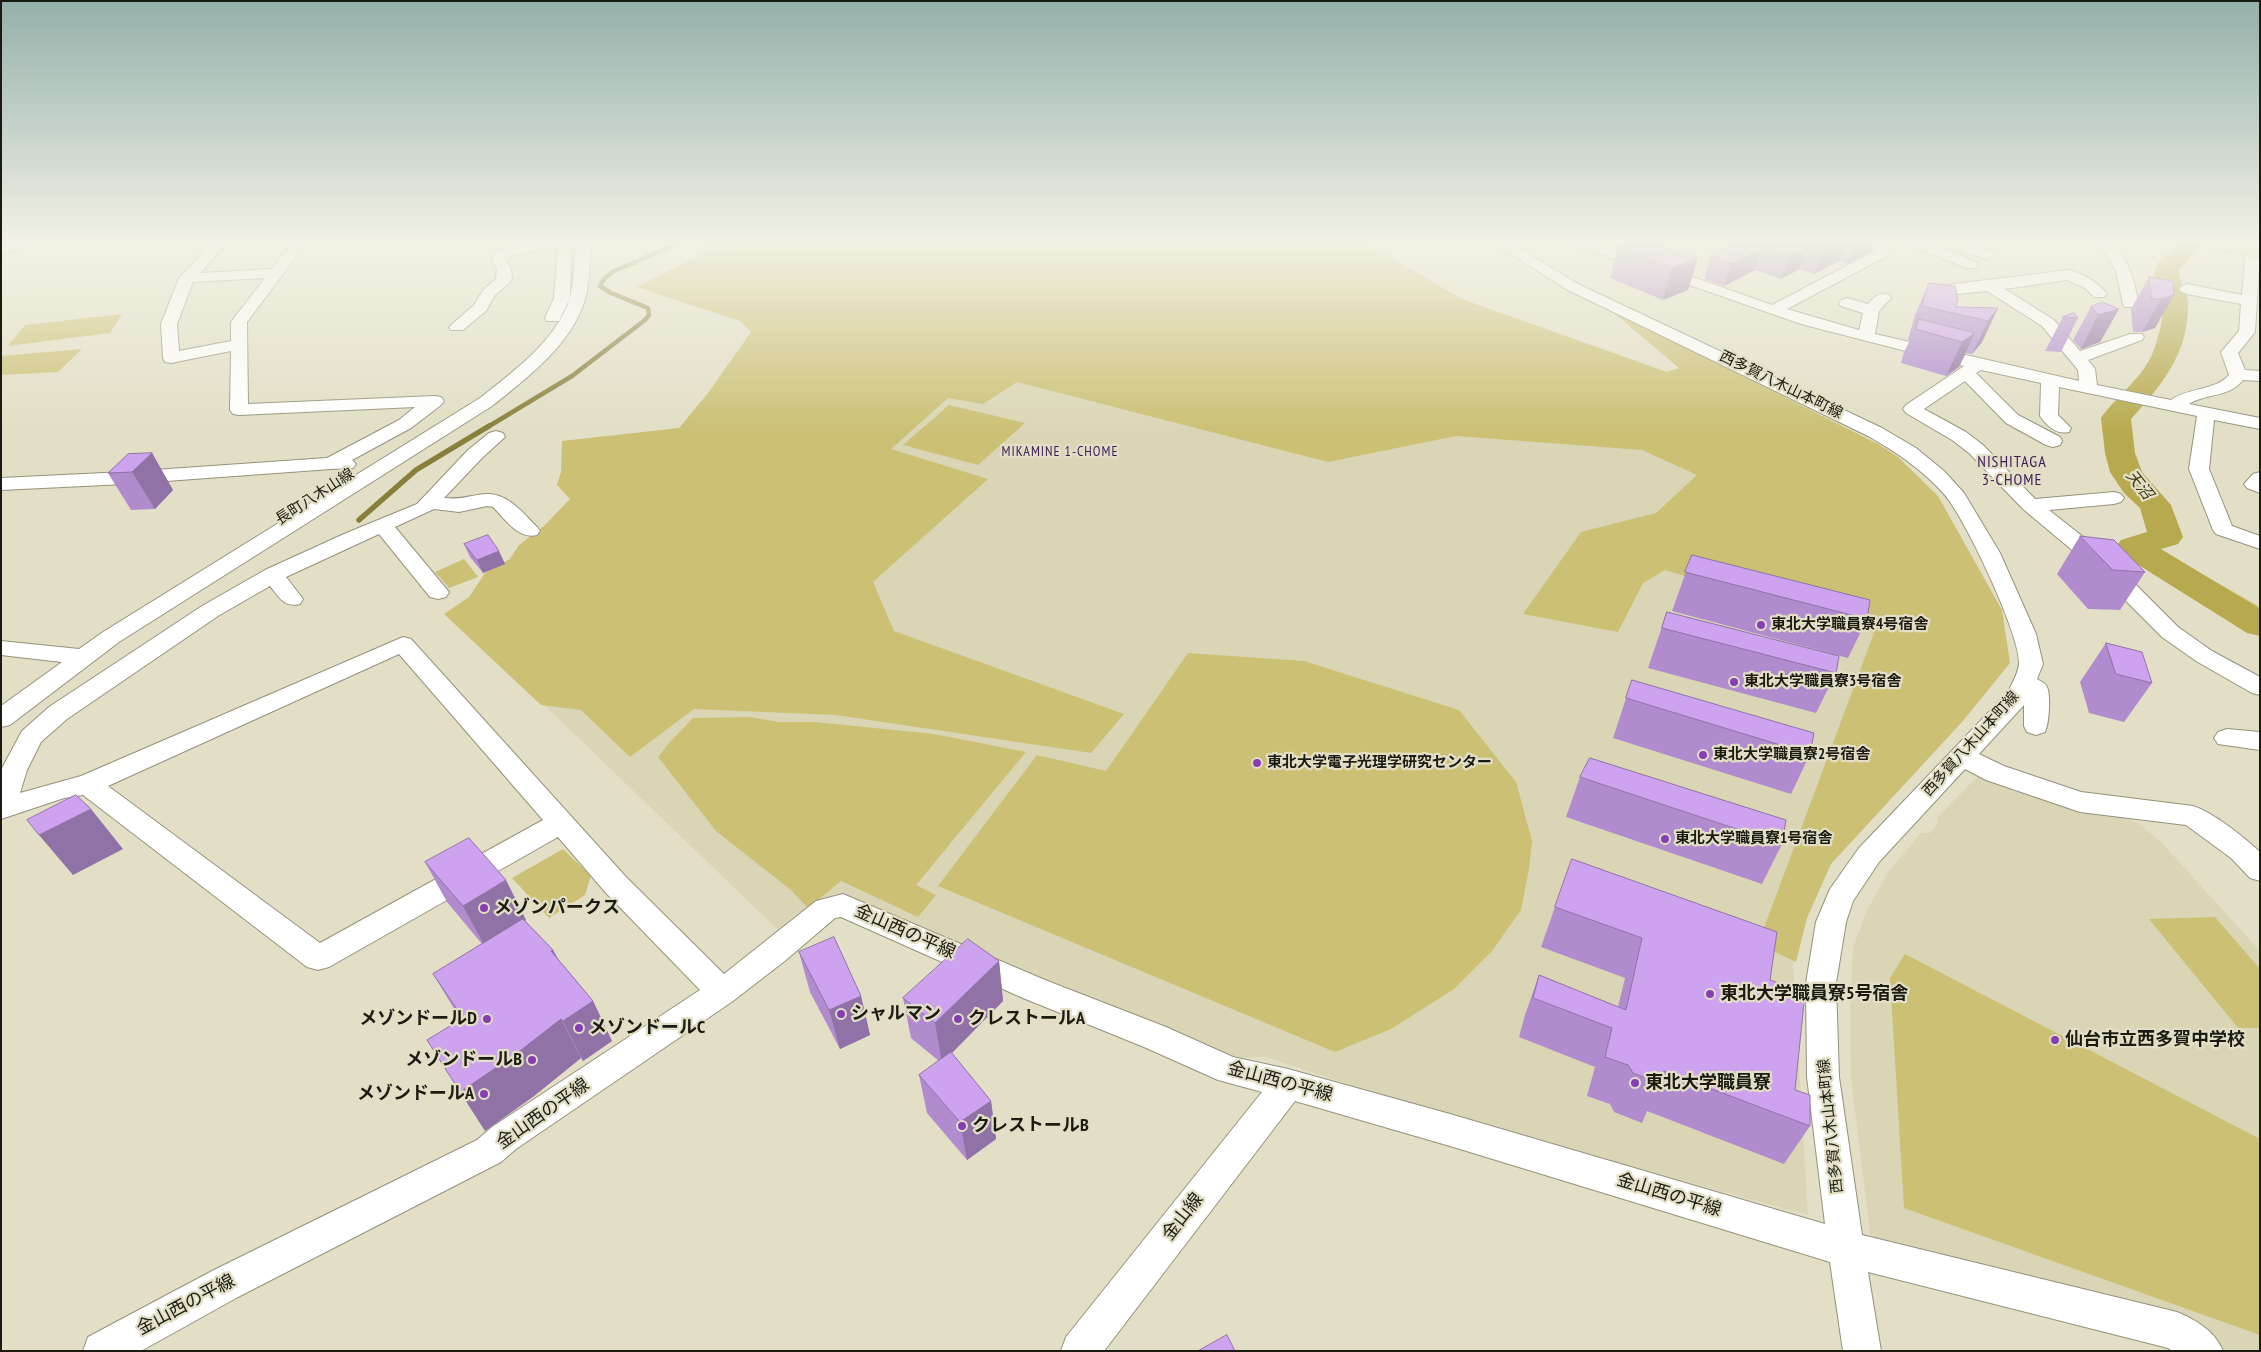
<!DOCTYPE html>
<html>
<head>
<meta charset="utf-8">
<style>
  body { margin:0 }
  #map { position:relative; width:2261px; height:1352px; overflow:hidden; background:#e2dfc6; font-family:"PT Sans Narrow",sans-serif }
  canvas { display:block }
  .frame { position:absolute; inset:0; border:2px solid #1c1b12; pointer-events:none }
</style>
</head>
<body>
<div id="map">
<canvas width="2261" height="1352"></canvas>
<div class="frame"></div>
</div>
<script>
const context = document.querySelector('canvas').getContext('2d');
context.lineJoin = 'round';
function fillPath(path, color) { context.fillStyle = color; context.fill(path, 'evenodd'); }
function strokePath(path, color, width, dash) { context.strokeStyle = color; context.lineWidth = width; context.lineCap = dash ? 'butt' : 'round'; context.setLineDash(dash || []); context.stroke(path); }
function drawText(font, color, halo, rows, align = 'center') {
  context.font = font + ' "PT Sans Narrow","Noto Sans JP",sans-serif'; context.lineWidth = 4.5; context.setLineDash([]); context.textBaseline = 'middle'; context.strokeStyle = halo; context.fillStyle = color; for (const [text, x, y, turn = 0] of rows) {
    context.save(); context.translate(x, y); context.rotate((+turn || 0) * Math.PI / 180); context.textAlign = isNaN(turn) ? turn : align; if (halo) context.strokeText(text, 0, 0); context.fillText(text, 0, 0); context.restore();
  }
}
fillPath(new Path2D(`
  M974,367L1647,440L1966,555L1814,881L1793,964L1808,1215L1438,1114L1266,1057L1235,1058L848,897L827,899L795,915L779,931L539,700Z
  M1984,770L2138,823L2161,842L2260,951V1351H2224L2175,1320L1871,1241L1851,1078L1850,1002L1853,948L1866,912L1888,872L1921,833H1930L1934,829L1937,824V818Z`), '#dad6b5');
fillPath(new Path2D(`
  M704,242H1365L1462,299L1667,372L1679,368L1608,308L1878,444L1898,457L1938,496L2002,610L2010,663L1962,722L1831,864L1807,918L1796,962L1758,944L1874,633L1665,570L1643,583L1618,632L1523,614L1581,532L1656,513L1697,475L1642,450L1456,436L1328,462L1017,382L983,404L948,398L891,449L988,479L873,582L894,631L1124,714L1091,753L836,715L694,709L630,757L581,710L541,705L444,614L469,597L485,573L510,559L519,545L544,526L570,499L557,485L561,472L562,441L679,428L708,393L751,332L740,321L636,287L707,252Z
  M122,314L110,333L8,346L25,325Z
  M82,349L58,372L1,375V356Z
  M949,405L1025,423L978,465L903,445Z
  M2155,547L2260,607V620L2143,550Z
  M464,559L478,577L449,588L435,572Z
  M1188,653L1304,661L1459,710L1516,782L1532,841L1529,869L1521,910L1492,951L1454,989L1391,1029L1335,1052L938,886L1037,755L1106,771Z
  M750,717L779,722H815L934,734L1026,752L916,885L936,895L918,917L841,881L808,908L791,890L716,831L658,757L669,743L693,718Z
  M563,849L591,876L585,895L549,918L512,878Z
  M2215,917L2260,969V1028H2238L2149,919Z
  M1905,954L2260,1139V1335L1904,1208L1890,978Z`), '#cbc074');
strokePath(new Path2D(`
  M486,428L572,376L645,320L649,315L648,308L611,293L600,286L604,279L612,272L681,242`), '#887f3c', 4.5);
strokePath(new Path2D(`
  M359,520L416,470L489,426`), '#887f3c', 5.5);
fillPath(new Path2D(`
  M2180,242H2196L2200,247L2179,270C2178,282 2188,291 2188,303C2189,353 2162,385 2131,419L2135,453L2142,472L2171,505L2183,537L2178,544L2161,549L2260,609V636L2247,633L2121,554L2116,547L2121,540L2147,532L2140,508L2124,493L2110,472L2105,453L2101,418C2117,395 2143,378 2153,352C2159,336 2165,313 2163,296C2161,287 2152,279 2155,271C2158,258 2172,251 2180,242Z`), '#b7aa4e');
const minor = new Path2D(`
  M10,242H28L26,245L1,256V246Z
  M213,242H228L200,273L272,269L293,242H307L247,322L248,404L435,396L441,397L444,401L441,405L411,428L352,460L356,464L353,468L331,469L125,484L1,490V478L125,472L327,458L399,420L415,407L239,415L233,414L230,410L231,351L171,363L165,362L163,358L161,324L179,278ZM265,278L231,322V341L179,351L177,324L193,282Z
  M536,242H572L570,298L573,281L576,242H590C590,260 590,278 586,296C574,343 528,377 492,406L119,642L10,725L1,727V706L62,662L1,655V641L79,649L103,632L480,398C514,371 556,341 570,298L559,321H547L545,318L554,298L558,246L508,257L506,261L511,268L512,280L509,283L495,295L486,311L463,330H451L449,327L474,305L484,289L496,279L497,268L492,261L497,251Z
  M1492,242H1509L1576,283L1882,428L1916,448L1944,471L1964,493L2000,553L2036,634L2043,664L2037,679C2041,682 2045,682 2047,687C2051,695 2049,724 2045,732L2036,735L2027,732L2024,726V705L1979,754L2004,766L2081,792L2193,806C2214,813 2244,837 2260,852V881L2250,878L2231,858L2186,825L2080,812L1986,780L1965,769L1879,862L1853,901L1846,922L1836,983L1839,1077L1862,1235L2177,1312C2196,1320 2215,1331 2223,1351H2172L2168,1348L1868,1272L1881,1351H1843L1830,1262L1450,1146L1295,1101L1104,1351H1061L1066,1337L1262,1092L1218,1080L1144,1047L1023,998L841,917L835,918L786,960L733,1001L516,1149L501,1162L238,1297L141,1351H83L88,1337L212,1271L477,1140L492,1127L700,990L606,893L558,837L329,967L318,970L307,967L83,795L64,798L1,819V770L22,731L49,707L202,606L265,570L344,534L417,504L468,450L489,433L496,431L503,433L505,437L482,458L444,498C463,500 470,495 486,494C508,493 523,513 537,527L540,531L537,535C519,540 505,519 493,507L487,506L459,512L434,509L395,527L449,592L446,597L438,599L430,597L379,534L286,577L303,599L300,604C284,608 279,597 270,586L218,616L67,719L41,742L27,770L20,793L81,776L403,637L411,639L626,877L724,974L816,901L843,894L1045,980L1166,1027L1233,1057L1288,1069L1450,1114L1825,1224L1807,1077L1806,983L1816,922L1830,889L1859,848L2008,692C2012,683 2019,672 2019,663C2020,634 1964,516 1944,494C1922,469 1896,452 1868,436L1566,289ZM399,654L543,820L320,943L108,786Z
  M1573,242H1594L1772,305L1875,251L1862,242H1881L1891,252L1889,255L1787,309L1859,330L1863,313L1841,306L1839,303L1841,300L1847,298L1868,304C1875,297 1878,292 1889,295L1891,298L1879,311L1875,334L2079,381L2078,370L2042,326L1987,291L1937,296L1932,294L1929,291L1932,288L1937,286L2069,270C2083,274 2098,282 2107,294L2104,297H2094L2085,288L2067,280L2005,289L2054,320L2080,351L2130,334H2142L2144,337L2142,340L2088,360L2095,369L2097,385L2171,400C2189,387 2215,391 2229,375L2221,352L2239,331L2241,304L2187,294L2182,292L2179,289L2182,286L2187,284L2242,295L2245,258L2251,250H2260L2255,332L2238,353L2245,370L2260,371V381L2243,380C2229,398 2206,393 2189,404L2260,418V429L2214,420L2209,469L2232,526L2260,536V549L2216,534L2213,530L2189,469L2197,416L2059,387L2058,415L2071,428L2069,432C2056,435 2047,426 2040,416L2041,383L1981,370L1976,373L2018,415L2060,437L2062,441L2060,445L2053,447L2046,445L2006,423L1965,381L1924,409L1966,432L1983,445L2035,499L2114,492L2121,494L2124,498L2121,502L2114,504L2049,510L2106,555L2178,627L2212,651L2260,677V695L2252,693L2196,661L2162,637L2090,565L2023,509L1969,453L1952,440L1906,413L1903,409L1906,405L1964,366L1801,324L1575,245Z
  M1908,242H1928L1976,262L1978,265L1976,268H1966L1910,245Z
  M1967,242H1986L1987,244L1981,248L1991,252L1993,255L1986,259L1962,251L1960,248Z
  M2099,242H2113C2129,261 2134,280 2139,304L2137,307H2125L2123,304L2116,271Z
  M2260,472V493L2247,488L2244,484L2253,474Z
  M2227,729L2260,732V750L2218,744L2214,738L2218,732Z`);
const highway = new Path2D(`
  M2203,242H2232L2260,249V259L2205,246Z`);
strokePath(minor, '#95927b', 2);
strokePath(highway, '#9f9658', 2);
fillPath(minor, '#fff');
fillPath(highway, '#e6d97e');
fillPath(new Path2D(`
  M1734,242H1874L1870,252L1847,264L1839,261L1814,274L1800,269L1781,279L1755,270L1724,286L1704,279L1710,257Z
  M1618,247L1698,258L1688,290L1663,300L1610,278Z
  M2149,277L2173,281L2155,328L2142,332H2133L2131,309Z
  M1929,283L1955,307L1998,308L1982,342L1972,354L1966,353L1959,367L1946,376L1901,363L1904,352L1910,340H1908L1915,315Z
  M2091,307L2119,309L2100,342L2081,349L2073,340Z
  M2063,317L2078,318L2061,352L2045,351Z
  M152,453L173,490L155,509L131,510L108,473Z
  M2080,536L2145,572L2120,610L2088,609L2057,574Z
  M464,544L505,564L483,573L470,557Z
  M1692,555L1867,619L1848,658L1672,611Z
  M1667,612L1836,673L1816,713L1648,668Z
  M2106,643L2152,683L2124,722L2089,713L2080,682Z
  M1632,680L1810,754L1791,794L1613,738Z
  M1580,777L1782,844L1762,884L1566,817Z
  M425,862L526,920L525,921L553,950L559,960L593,1001L612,1041L583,1061L581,1058L534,1096L485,1131L461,1020L433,974L482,944L447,902Z
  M1555,907L1770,980L1795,1090L1810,1126L1784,1164L1647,1111L1642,1123L1614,1112L1610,1104L1587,1096L1595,1067L1519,1037L1525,1015L1539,975L1618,1007L1625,978L1541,947Z
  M799,952L861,996L870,1035L840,1049L810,992Z
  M999,961L1003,1001L952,1053L991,1101L996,1139L967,1160L927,1113L919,1075L939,1061L911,1038L903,998Z`), '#b08cce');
fillPath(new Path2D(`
  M1843,242H1847L1839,261L1814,274L1822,252Z
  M1855,242H1874L1870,252L1847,264Z
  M1762,248L1755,270L1724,286L1731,264Z
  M1808,248L1800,269L1781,279L1789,257Z
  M1698,258L1688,290L1663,300L1672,268Z
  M2174,295L2155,328L2142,332L2161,299Z
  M1998,308L1982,342L1972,354L1988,321Z
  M2119,309L2100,342L2081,349L2098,315Z
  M1975,333L1959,367L1946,376L1962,342Z
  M152,453L173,490L155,509L132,472Z
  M499,551L505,564L483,573L477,560Z
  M91,809L123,849L73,875L39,835Z
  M506,880L526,920L485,946L463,906Z
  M553,950L573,990L551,951Z
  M999,961L1003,1001L942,1063L935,1023Z
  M861,996L870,1035L840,1049L829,1010Z
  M593,1001L612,1041L583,1061L563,1021Z
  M561,1019L581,1058L534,1096L485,1131L460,1092Z
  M991,1101L996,1139L967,1160L960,1122Z`), '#9072a7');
const building = new Path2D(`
  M1631,242H1654L1698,258L1672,268L1618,247Z
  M1734,242H1843L1822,252L1808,248L1789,257L1762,248L1731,264L1710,257L1727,245Z
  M2149,277L2173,281L2174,295L2161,299H2152Z
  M1929,283L1955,286L1958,300L1955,307L1998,308L1988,321L1922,306Z
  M2102,302L2119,309L2098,315L2091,307Z
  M2074,313L2078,318L2063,317Z
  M1919,319L1975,333L1962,342L1916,329Z
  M152,453L132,472L108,473L128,454Z
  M488,535L499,551L477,560L464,544Z
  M2080,536L2114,540L2145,572L2113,570Z
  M1692,555L1870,600L1867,619L1685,572Z
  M1667,612L1839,656L1836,673L1662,628Z
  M2106,643L2142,652L2152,683L2116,674Z
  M1632,680L1814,733L1810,754L1626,698Z
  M1590,758L1786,820L1782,844L1580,777Z
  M76,795L91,809L39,835L27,820Z
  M469,838L506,880L463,906L425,862Z
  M1572,859L1777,932L1770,980L1805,993L1795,1090L1810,1095V1126L1664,1071L1661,1084L1633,1073L1628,1065L1605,1057L1612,1028L1533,998L1539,975L1626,1010L1642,938L1555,907Z
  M523,919L553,950L551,951L593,1001L563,1021L561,1019L512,1057L460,1092L427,1040L463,1018L433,974Z
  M834,937L861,996L829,1010L799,952Z
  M968,939L999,961L935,1023L903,998Z
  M951,1052L991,1101L960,1122L919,1075Z
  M1227,1335L1235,1351H1198Z`);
fillPath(building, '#cda3ef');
strokePath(building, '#9072a7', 1);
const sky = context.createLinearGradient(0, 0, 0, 431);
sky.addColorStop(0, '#94b0aa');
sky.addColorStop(0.56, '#f2f1e5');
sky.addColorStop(1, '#f2f1e500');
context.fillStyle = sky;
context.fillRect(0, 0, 2261, 431);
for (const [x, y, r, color] of [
  [1761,625,5,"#853fb3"],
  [1734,682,5,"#853fb3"],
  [1703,755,5,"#853fb3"],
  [1257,763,5,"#853fb3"],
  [1665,839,5,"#853fb3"],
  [484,908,5,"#853fb3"],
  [1710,994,5,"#853fb3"],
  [841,1014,5,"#853fb3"],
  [487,1019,5,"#853fb3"],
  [958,1019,5,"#853fb3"],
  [579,1028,5,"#853fb3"],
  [2055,1040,5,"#853fb3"],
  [532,1060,5,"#853fb3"],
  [1635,1083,5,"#853fb3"],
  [484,1094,5,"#853fb3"],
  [962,1126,5,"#853fb3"]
]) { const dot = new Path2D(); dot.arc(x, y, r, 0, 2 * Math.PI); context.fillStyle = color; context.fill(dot); strokePath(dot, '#e2dfc6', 2); }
context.letterSpacing = '1px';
drawText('14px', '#3d1c54', '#e2dfc6', [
  ["MIKAMINE 1-CHOME",1060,452]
]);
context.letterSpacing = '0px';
drawText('15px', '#1c1b12', '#e2dfc6', [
  ["西多賀八木山本町線",1781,385,26],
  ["長町八木山線",315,497,-33],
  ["西多賀八木山本町線",1971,744,-48],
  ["西多賀八木山本町線",1831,1126,-96]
]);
drawText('bold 15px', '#1c1b12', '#e2dfc6', [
  ["東北大学職員寮4号宿舎",1771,625],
  ["東北大学職員寮3号宿舎",1744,682],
  ["東北大学職員寮2号宿舎",1713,755],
  ["東北大学電子光理学研究センター",1267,763],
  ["東北大学職員寮1号宿舎",1675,839]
], 'left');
context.letterSpacing = '1px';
drawText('16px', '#3d1c54', '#e2dfc6', [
  ["NISHITAGA",2012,462],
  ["3-CHOME",2012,480]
]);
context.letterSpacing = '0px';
drawText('italic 16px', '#3f3912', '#e2dfc6', [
  ["天沼",2139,485,52]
]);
drawText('bold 18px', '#1c1b12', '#e2dfc6', [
  ["メゾンパークス",494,908],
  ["東北大学職員寮5号宿舎",1720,994],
  ["シャルマン",851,1014],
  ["メゾンドールD",477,1019,"right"],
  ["クレストールA",968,1019],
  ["メゾンドールC",589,1028],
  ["仙台市立西多賀中学校",2065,1040],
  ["メゾンドールB",522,1060,"right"],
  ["東北大学職員寮",1645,1083],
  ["メゾンドールA",474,1094,"right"],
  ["クレストールB",972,1126]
], 'left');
drawText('18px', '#1c1b12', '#e2dfc6', [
  ["金山西の平線",905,932,24],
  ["金山西の平線",1280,1082,15],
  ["金山西の平線",543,1114,-35],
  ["金山西の平線",1669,1195,17],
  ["金山線",1183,1217,-52],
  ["金山西の平線",186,1305,-28]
]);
</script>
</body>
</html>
